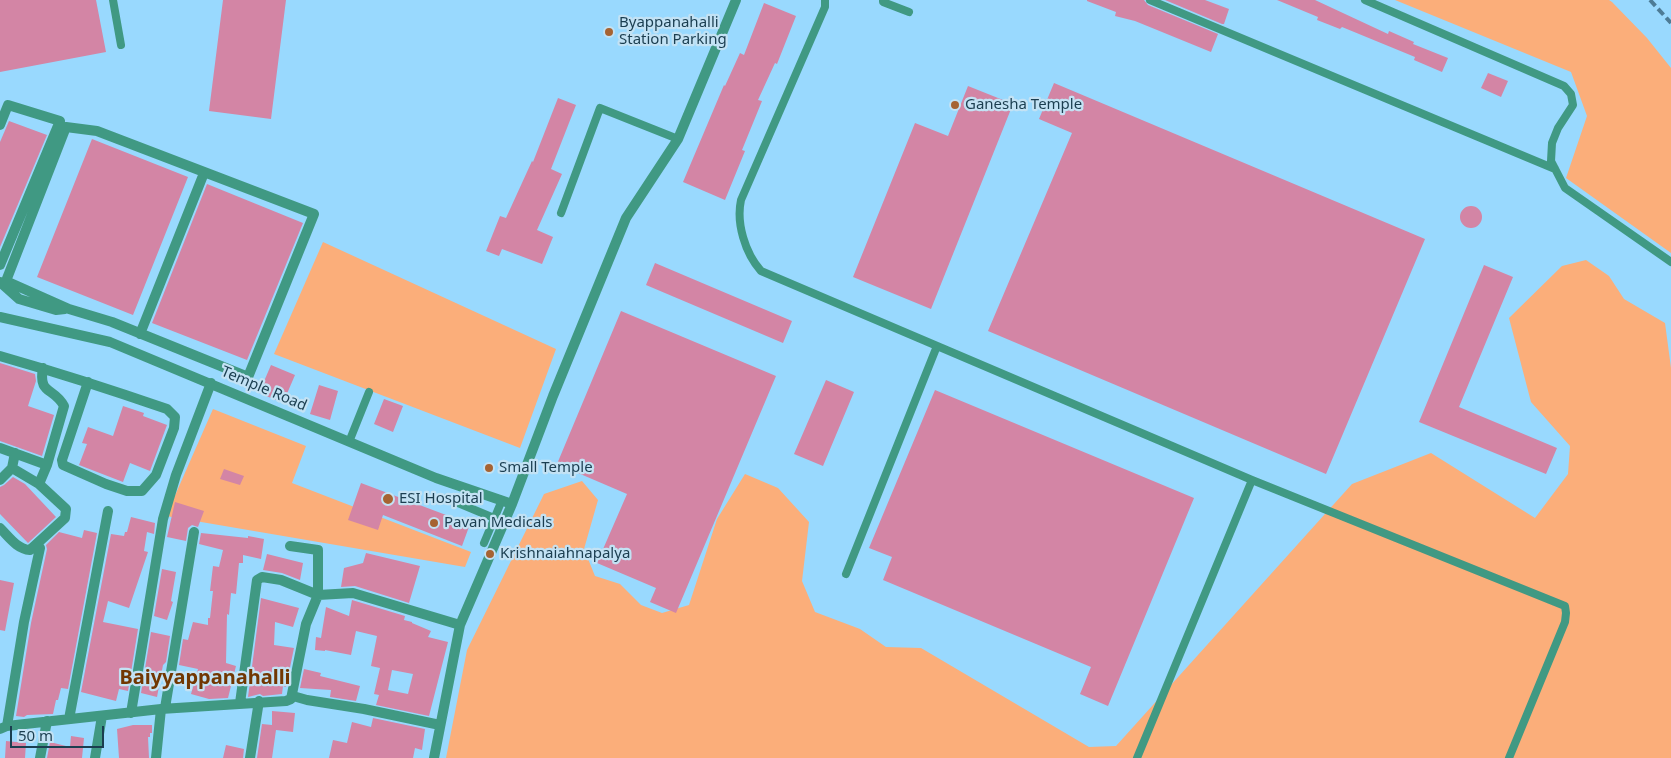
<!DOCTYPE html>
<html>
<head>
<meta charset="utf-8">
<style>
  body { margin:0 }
  #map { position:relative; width:1671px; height:758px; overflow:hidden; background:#99d9fe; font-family:"Noto Sans",sans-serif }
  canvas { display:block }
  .scale { position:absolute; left:10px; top:726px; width:94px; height:22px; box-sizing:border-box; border:2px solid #1b3e50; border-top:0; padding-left:6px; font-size:15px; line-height:18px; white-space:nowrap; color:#1b3e50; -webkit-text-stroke:4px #c3e2f4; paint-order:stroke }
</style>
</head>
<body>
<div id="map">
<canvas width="1671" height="758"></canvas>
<div class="scale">50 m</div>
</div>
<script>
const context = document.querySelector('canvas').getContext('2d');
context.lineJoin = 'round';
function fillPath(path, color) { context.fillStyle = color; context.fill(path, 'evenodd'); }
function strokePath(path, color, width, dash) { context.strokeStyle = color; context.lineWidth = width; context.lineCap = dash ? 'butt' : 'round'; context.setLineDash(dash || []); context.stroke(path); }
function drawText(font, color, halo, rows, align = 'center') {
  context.font = font + ' "Noto Sans",sans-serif'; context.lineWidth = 4.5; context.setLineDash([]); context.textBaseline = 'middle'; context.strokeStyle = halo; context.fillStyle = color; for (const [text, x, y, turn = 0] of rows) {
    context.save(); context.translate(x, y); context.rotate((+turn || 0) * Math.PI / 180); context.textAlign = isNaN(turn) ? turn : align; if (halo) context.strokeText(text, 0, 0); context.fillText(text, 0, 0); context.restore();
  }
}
fillPath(new Path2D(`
  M1395,0H1609L1612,2L1647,38L1671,68V253L1566,178L1587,116L1571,72Z
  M323,242L556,349L520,448L274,354Z
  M1586,260L1609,276L1624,299L1665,323L1671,368V758H446L467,650L544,494L582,481L598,500L584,549L595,576L620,584L641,605L662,613L689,605L717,519L745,474L778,488L809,522L802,581L815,612L860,629L886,647L921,648L1089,747L1116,746L1352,484L1431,453L1535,518L1568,474L1570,446L1531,402L1509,318L1562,266Z
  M213,409L306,446L292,483L471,552L465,567L166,516Z`), '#fbae7a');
fillPath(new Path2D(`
  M0,0H96L106,52L0,72Z
  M223,0H286L271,119L209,111Z
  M1087,0H1144L1148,5L1218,34L1211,52L1135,21L1115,16L1116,12L1087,1Z
  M1165,0H1205L1229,9L1224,24H1222Z
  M1277,0H1315L1388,34L1389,31L1414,42L1413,44L1448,58L1442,72L1414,60L1415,57L1342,27L1340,29L1317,20L1318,17Z
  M764,3L796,16L777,64L775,63L758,100L762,101L742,150L745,151L725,200L683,182L724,85L725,86L740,53L744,55Z
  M1488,73L1508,81L1501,97L1481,88Z
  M1054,83L1425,239L1326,474L988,331L1072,133L1039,119Z
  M968,86L1013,104L931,309L853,277L915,123L948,136Z
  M558,98L576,105L551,169L562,174L537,230L553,237L542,264L502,249L499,256L486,251L500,216L506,218L532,161L533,162Z
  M9,121L47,135L0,247V142Z
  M92,139L188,177L133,315L37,277Z
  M207,184L303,223L247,360L152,323Z
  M1460 217a11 11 0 1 1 22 0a11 11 0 1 1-22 0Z
  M655,263L792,321L783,343L646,285Z
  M1484,265L1513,277L1459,407L1557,448L1546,474L1419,422Z
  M621,311L776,376L676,613L650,602L656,588L597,563L627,494L557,464Z
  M0,363L35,374L36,381L28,406L54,415L42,456L0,441Z
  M271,365L295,375L283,403L259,393Z
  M826,380L854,392L823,466L794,454Z
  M319,385L338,391L330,420L310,414Z
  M935,390L1194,498L1108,706L1080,694L1091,667L883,580L892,557L869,548Z
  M384,399L403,406L393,432L374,424Z
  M123,406L144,413L143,416L167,425L150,471L130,463L123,482L79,465L87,444L82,443L88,427L113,436Z
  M224,469L244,476L240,485L220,479Z
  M13,477L25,484L56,517L28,543L0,514V487L4,485Z
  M361,483L470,524L462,546L383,515L378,530L348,520Z
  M175,502L204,511L198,527L192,525L188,528L186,541L167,537Z
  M131,517L155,523L154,534L147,532L144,551L148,552L129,608L108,601L103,622L138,629L128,691L119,689L116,701L81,692L111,534L124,536L125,532H127Z
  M84,530L97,533L68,689L61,688L58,700H56L53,714L27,715L24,717L16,716L31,623L47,549L46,545L59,532L82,538Z
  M201,533L248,538V536L264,539L261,559L243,555V563H239L236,594L231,593L229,615L227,614L226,663L236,666L228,698L209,699L191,694L198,669L179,665L183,639L188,640L193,622L208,625V618H210L213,591H210L213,566L219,567L223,550L199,544Z
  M366,553L420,566L409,603L355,586L341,587L344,568L363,563Z
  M267,554L303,563L300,580L282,573L263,570Z
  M162,569L176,572L171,601L173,602L167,620L154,616Z
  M0,580L14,583L5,631L0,630Z
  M261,598L299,608L293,627L275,622L274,645L294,648L286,687L283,686L282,694L263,696L260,694L248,697Z
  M352,600L405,616L404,620L412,622V623L431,631L428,637L448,642L429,716L376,705L379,695L374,694L380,668L371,666L377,636L356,631L351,655L325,650V651L315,650L316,637L321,638L326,607L349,616ZM392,670L413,674L408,694L388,690Z
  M151,632L170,636L166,662L163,665L157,697L141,693Z
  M304,669L321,673L320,676L360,686L356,701L330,697L331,690L300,688Z
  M272,711L295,713L293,732L276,730L272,758H257L262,724L272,725Z
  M373,718L425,729L422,750L415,748L413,758H329L333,740L347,743L352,722L371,727Z
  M133,725H152V733H150V737H148L149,758H119L117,729Z
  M71,736L84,738L82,758H47L50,742L70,747Z
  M6,741L26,743L25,758H5Z
  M226,745L244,749L243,758H223Z`), '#d385a5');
strokePath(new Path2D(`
  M113,0L121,45
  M825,0V7L741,200C736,223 745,253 761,271L1252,480L1565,606L1566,613L1565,622L1509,758
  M883,0V2L909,12
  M1150,0L1555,169
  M1365,0L1564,86L1571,94L1573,105L1558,128L1552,143L1551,161L1565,188L1671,262
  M561,213L600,108L678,139
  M349,442L369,392
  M446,498L494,518
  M484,543L502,500
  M846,574L937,346
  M1137,758L1252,480`), '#409983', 8);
strokePath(new Path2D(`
  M0,125L8,105L60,121L0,265
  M66,127L97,131L314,214L248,377L112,322L69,309L6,281Z
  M0,282L19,299L56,310L65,309
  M0,317L110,342L436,478L512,504
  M140,334L204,173
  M0,356C56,372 112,390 167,409L175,417L174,428L156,475L142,491H127L106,484L63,465L62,460L88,382
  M0,448L47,465L64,406C54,387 38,395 43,368
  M12,468L39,484
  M0,480L12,468L15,453
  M0,528C9,537 17,549 30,550L65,518L66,509L39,484L47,465
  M293,696L307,700L364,709L440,725
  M240,703L257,580L262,577L281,580L318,595V550L290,546
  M165,708L194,532
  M131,713L163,519L176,475L211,383
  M69,719L108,511
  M7,726L24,622L40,548
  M0,729L7,726L161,709L286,701L291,699L306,624L318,595L353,593L460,625
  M40,758L47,721
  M95,758L102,716
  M156,758L161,709
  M250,758L259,701
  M434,758L460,625L512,504L553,396L626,218L678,139L736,0`), '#409983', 10);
strokePath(new Path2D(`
  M1650,0L1671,23`), '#4d7b95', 4, [8, 4]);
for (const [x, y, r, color] of [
  [609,32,5,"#a66332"],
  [955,105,5,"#a66332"],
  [489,468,5,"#a66332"],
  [388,499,6,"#a66332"],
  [434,523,5,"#a66332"],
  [490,554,5,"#a66332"]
]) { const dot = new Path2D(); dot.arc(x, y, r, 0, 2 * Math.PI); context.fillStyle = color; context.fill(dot); strokePath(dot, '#c3e2f4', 2); }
drawText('15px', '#1b3e50', '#c3e2f4', [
  ["Byappanahalli",619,23],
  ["Station Parking",619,40],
  ["Ganesha Temple",965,105],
  ["Small Temple",499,468],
  ["ESI Hospital",399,499],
  ["Pavan Medicals",444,523],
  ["Krishnaiahnapalya",500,554]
], 'left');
drawText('15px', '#1b3e50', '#c3e2f4', [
  ["Temple Road",264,389,23]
]);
drawText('bold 20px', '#713702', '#c3e2f4', [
  ["Baiyyappanahalli",205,678]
]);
</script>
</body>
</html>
